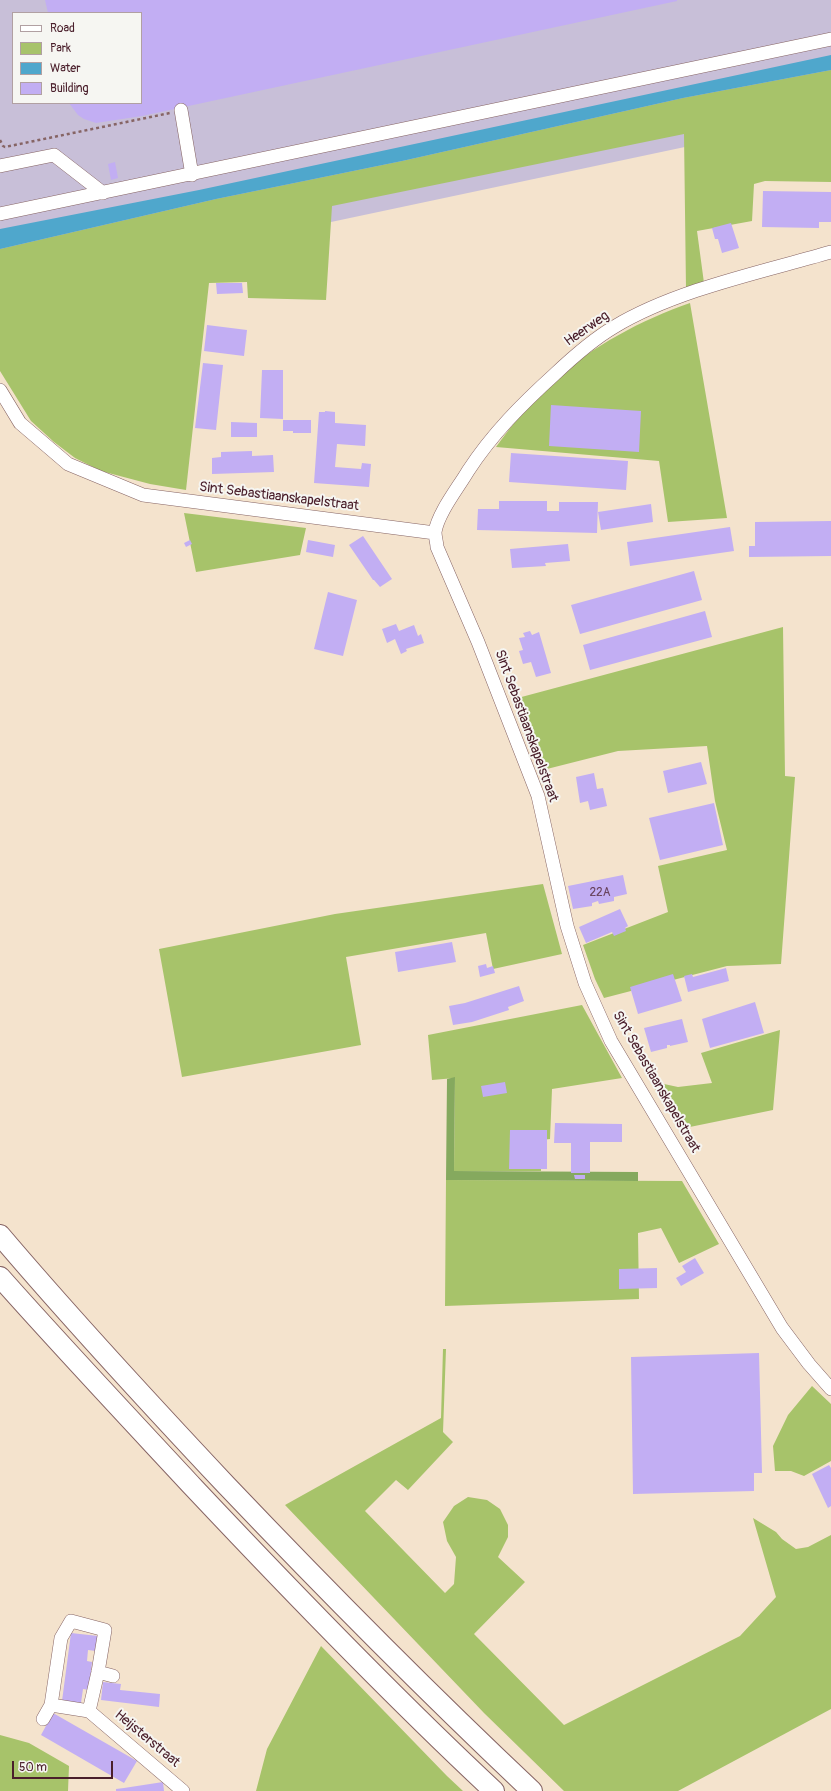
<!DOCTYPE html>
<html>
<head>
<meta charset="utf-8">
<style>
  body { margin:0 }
  #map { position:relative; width:831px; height:1791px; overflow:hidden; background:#f4e3cd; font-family:Pangolin,sans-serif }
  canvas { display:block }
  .legend { position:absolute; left:12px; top:12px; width:130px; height:92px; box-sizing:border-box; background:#f6f6f2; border:1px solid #b1a0a2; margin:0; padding:5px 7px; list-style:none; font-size:12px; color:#4a1f2b }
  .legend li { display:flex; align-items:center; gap:8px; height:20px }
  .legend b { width:20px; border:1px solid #b1a0a2 }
  .scale { position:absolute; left:12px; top:1761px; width:101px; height:18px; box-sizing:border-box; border:2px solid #4a1f2b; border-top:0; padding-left:5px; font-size:12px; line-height:14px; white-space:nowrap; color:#4a1f2b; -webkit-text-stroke:3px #f6f6f2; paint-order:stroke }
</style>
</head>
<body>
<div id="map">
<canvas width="831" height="1791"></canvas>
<ul class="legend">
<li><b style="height:5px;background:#fff"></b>Road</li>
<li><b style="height:11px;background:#a7c36a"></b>Park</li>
<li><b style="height:11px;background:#4fa7cc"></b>Water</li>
<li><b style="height:11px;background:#c2aef3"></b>Building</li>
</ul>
<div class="scale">50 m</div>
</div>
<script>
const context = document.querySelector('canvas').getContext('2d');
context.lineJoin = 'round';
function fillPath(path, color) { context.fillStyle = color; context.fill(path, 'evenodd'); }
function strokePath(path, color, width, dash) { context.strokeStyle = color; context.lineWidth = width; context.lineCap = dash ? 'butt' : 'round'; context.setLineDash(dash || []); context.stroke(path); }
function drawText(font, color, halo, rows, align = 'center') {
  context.font = font + ' Pangolin,sans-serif'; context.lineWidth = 4; context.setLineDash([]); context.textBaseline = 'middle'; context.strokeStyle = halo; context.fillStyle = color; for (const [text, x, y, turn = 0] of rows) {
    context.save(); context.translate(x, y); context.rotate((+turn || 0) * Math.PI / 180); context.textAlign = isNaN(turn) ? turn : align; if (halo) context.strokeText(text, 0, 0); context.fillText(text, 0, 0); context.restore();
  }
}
fillPath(new Path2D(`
  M0,0H831V116L15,289L0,257ZM13,13H141V103H13Z`), '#c8bfd8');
fillPath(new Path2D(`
  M831,70V182L765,181L754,184L752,221L697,231L704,283L686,289L684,134L332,206L326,300L248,298L247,282L209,283L186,490L150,484L101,471L75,458L54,442L31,421L0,371V249L216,199L402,161L683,98Z
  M690,303L727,518L668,522L659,461L496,447C513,424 532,399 554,380C593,346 641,320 690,303Z
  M184,513L306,528L300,555L196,572Z
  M783,627L785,776L795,777L781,964L727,966L604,998L595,979L583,945L668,912L658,866L727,850L715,801L707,746L618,751L539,771L525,726L514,699Z
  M543,884L562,954L493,969L486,933L346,957L361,1045L182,1077L159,949L335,914Z
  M582,1005L622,1078L552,1089L550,1139L541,1140V1171H454L455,1078L432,1080L428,1035Z
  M780,1030L773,1110L680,1129L650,1081L678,1087L712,1083L701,1053Z
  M446,1180L682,1181L719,1244L679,1263L661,1228L638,1233L639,1299L445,1306Z
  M443,1349H446L443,1432L453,1442L408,1490L396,1480L365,1511L445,1593L454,1584L456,1557L447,1541L443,1522L454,1506L468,1497L487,1500L500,1509L508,1525V1537L498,1557L525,1582L474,1634L564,1725L740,1636L776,1597L753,1518L776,1532L782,1539L796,1549L808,1547L831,1535V1709L678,1791H564L484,1713L285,1505L441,1418Z
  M812,1386L831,1404V1461L804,1476L791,1471H775L773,1446L788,1415Z
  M321,1646L447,1776L463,1791H256L267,1749Z
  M0,1735L29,1743L69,1766L68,1791H0Z`), '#a7c36a');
fillPath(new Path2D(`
  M455,1077L454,1171L638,1172V1181L446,1180L447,1079Z`), '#85a95e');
fillPath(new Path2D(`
  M831,55V70L683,98L402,161L216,199L0,249V229L199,190Z`), '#4fa7cc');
fillPath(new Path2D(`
  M45,0H677V1L142,116L96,123L84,119L78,115L69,103H141V13H48Z
  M115,162L118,178L111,180L108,164Z
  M763,191L831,192V222H819V228L762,227Z
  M731,223L739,248L722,253L718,239H715L712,228Z
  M216,283H242L243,293L217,294Z
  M207,325L247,330L244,356L204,351Z
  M203,363L223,365L216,430L195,428Z
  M262,370H283V419L260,418Z
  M551,405L641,411L639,452L549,446Z
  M325,411L335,412V423L366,425L365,446L337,444L335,467L361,469L362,463L371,464L369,487L314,483L319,412H325Z
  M283,420H311V433H293V431H283Z
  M231,422L257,423V437H231Z
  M252,451V456L273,455L274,472L212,474V458L221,457V452Z
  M511,453L628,461L626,490L509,482Z
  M499,501H547V511H559V502H598L597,533L477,530L478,509H499Z
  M651,504L653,522L601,530L598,512Z
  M831,521V556L749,557V546H755V522Z
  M730,527L734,551L630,566L627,542Z
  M363,536L392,579L380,587L374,580H373L349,545Z
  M190,540L192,544L186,547L184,543Z
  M308,540L335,545L333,557L306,552Z
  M568,544L570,561L545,563L546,566L512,568L510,549Z
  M694,571L702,600L580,634L571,605Z
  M328,592L357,600L343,656L314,649Z
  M705,611L712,637L590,670L583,645Z
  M396,624L399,631L414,625L418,636L421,634L424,643L406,649L407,651L401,654L395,639L387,643L382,629Z
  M530,631L532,635L539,632L551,673L536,677L531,662L523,664L519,651L523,650L519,638L525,637L523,633Z
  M701,762L707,784L668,793L663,771Z
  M594,773L597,789L603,788L607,806L590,810L588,801L580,803L576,777Z
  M714,803L723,845L660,860L649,818Z
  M623,875L627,894L614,897V901L599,904L598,901L592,903V906L573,909L568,886Z
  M620,909L628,926L625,928L626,931L614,936L612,932L586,943L579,927Z
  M452,942L456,962L398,972L395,952Z
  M486,964L487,968L493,966L495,973L480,977L478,966Z
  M726,968L729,981L688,992L684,976L692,974L693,977Z
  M673,974L682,1001L638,1014L630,987Z
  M519,986L524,1001L508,1007L509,1010L472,1022L453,1025L449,1006L465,1003Z
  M755,1002L764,1033L710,1048L702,1019Z
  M682,1019L688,1042L670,1046V1045H667V1048L651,1052L644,1028Z
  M505,1082L507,1093L483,1097L481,1086Z
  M555,1123L622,1124V1142H590V1173H571V1143H554Z
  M510,1130H547V1169H509Z
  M574,1175H585V1179H575Z
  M695,1258L704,1273L681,1286L676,1278L686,1272L682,1266Z
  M657,1268V1288L619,1289V1269Z
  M759,1353L762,1473H754V1491L633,1494L631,1357Z
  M829,1465L831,1468V1506L828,1508L812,1474Z
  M71,1633L98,1636L96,1651L88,1650L87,1661L92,1662L89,1690L83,1689L81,1703L62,1701Z
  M103,1682L121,1684L120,1690L160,1694L159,1707L101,1700Z
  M53,1713L137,1761L124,1783L41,1735Z
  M163,1782L164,1791H116V1789L124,1788Z`), '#c2aef3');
const minor = new Path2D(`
  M181,110L192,175
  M0,166L54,155L103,193
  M0,214L831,39
  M831,252C762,272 675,290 614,327C592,340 573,357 555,374C522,404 492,434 468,471C458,488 438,513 435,532C435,537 437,543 437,547L478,642L538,796L567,926L585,983L611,1041L782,1328L809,1364L831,1389
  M0,390L20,423L68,464L143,495L435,533
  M71,1621L105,1630L98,1672L89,1711L51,1705L61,1638Z
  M98,1672L113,1676
  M89,1711L183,1791
  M43,1719L51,1705`);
const highway = new Path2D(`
  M0,1235C73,1321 149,1403 226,1485C325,1589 427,1692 532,1791
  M0,1277C63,1348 129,1418 194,1488C291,1591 390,1694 494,1791`);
strokePath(minor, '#866464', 14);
strokePath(highway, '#866464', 22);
strokePath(new Path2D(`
  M0,140L3,146L5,147L170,113`), '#866464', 2.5, [3, 3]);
strokePath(minor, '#fff', 13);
strokePath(highway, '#fff', 20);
drawText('12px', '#68435d', null, [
  ["22A",600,893]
]);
drawText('14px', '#4a1f2b', '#f6f6f2', [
  ["Heerweg",587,329,-35],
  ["Sint Sebastiaanskapelstraat",279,497,7],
  ["Sint Sebastiaanskapelstraat",526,726,70],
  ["Sint Sebastiaanskapelstraat",656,1082,60],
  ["Heijsterstraat",147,1739,40]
]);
</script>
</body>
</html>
